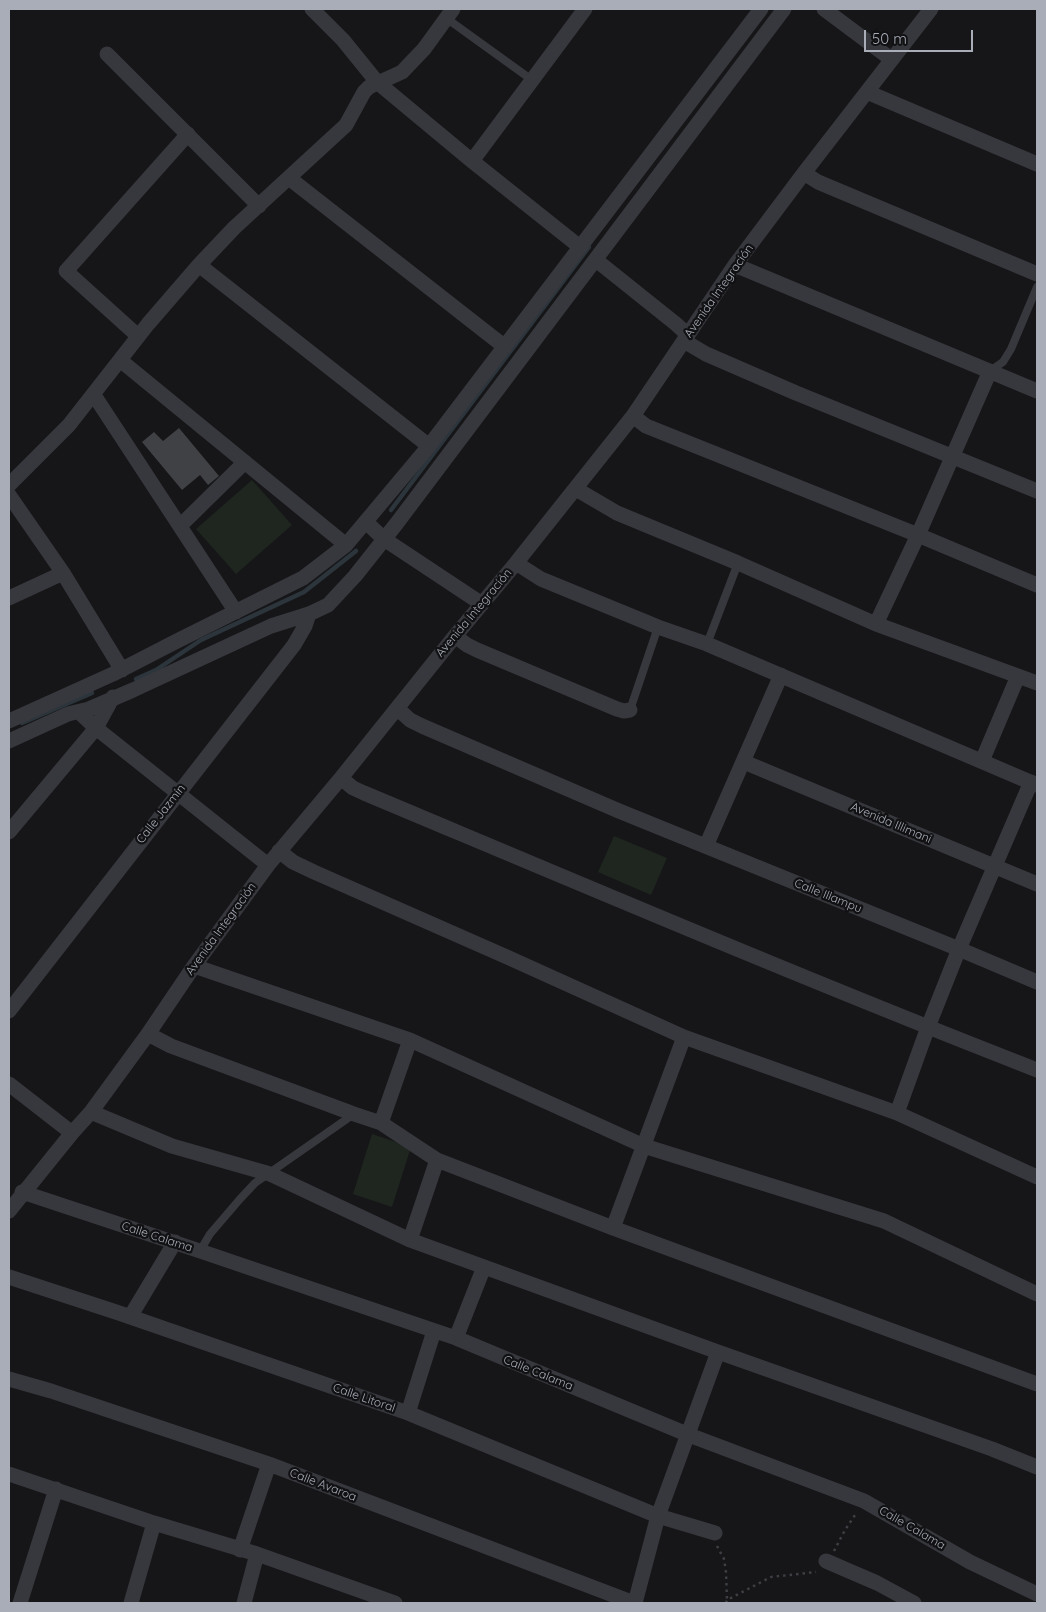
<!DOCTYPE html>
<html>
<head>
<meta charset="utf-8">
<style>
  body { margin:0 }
  #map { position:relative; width:1046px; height:1612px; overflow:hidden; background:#161618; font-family:Quicksand,sans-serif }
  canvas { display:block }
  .frame { position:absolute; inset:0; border:10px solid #a8adb8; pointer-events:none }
  .scale { position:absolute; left:864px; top:30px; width:109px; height:22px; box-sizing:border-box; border:2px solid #a8adb8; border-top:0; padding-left:6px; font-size:15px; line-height:18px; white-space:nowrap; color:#a8adb8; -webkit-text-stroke:4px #111113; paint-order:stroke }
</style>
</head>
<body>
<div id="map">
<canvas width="1046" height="1612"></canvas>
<div class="frame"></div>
<div class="scale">50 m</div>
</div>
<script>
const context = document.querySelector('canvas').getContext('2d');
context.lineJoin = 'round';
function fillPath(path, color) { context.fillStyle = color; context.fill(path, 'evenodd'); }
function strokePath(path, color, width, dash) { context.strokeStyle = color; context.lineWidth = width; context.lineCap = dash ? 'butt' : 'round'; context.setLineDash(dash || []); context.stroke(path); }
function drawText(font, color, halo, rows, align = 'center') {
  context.font = font + ' Quicksand,sans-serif'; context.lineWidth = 4.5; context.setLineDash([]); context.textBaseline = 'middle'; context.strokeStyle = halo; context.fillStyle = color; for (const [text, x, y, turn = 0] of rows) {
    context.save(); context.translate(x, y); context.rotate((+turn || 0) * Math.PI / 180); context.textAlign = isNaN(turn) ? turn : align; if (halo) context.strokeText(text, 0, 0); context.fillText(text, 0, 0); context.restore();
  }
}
fillPath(new Path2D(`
  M252,480L292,525L236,574L196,529Z
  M614,836L667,858L651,895L598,872Z
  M372,1134L411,1147L392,1207L353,1194Z`), '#1e261f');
strokePath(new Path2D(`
  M391,510L589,247
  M136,679L156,670L201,640L304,592L356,551
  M22,723L92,693`), '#2c353c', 4.5);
fillPath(new Path2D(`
  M179,428L219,476L208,485L200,475L182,490L142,442L154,432L163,441Z`), '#404145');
strokePath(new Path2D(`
  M717,1546L724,1559L726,1572L727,1600
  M834,1551L845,1530L857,1512
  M726,1603L727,1600L771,1577L816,1572`), '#3d3f44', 2.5, [2.5, 4]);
strokePath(new Path2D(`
  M446,18L532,80
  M990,371L1003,362L1011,349L1037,287
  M707,644L738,563
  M630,710L658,627
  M200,1251L210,1234L240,1199L255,1183L354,1114`), '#37383d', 8);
strokePath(new Path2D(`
  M312,9L343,40L377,82L472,161L580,247
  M824,9L891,59
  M107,54L259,206
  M867,92L1037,164
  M472,161L585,9
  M804,173L818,182L1037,274
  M289,178L505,347
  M596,260L676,324L688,335
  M199,265L429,446
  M735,265L1037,391
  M138,336L66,271L188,134
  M684,341L706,354L796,393L1037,491
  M120,360L346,545
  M94,395L236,612
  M633,416L646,426L918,535L1037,585
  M9,485L69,425L148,324L199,265L234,228L346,125L364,92L369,87L402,72L424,49L453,9
  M576,489L617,513L738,563L876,624L1037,683
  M9,495L63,573L122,670
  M366,522L384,539L482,604
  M180,526L245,462
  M516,563L541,579L658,627L707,644L1037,785
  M9,598L63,573
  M876,624L918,535L990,371
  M455,636L467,645L477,650L617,709L624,711L630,710
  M397,708L410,720L422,726L619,811L959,949L1037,982
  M79,712L96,728L268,865
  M9,721L113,674L175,642L303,578L346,545L429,446L761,9
  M9,741L68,714L89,709L133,690L271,626L309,614L328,605L355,576L397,523L784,9
  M982,761L1018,676
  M744,762L1037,884
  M341,778L353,788L364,793C588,887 811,982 1037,1070
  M9,832L96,728L113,697
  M706,846L781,675
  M279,851L293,862L314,872L507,957L684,1037L897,1113L1037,1177
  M194,966L410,1040L644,1146L884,1221L1037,1294
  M9,1011L294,645L305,626L309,614
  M148,1034L171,1046L354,1114L381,1123L437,1160L613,1228L1037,1384
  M9,1084L72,1133
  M91,1112L172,1146L270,1174L410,1240L718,1352L992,1449L1037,1467
  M897,1113L928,1027L959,949L1031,782
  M381,1123L410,1040
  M22,1192L200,1251L456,1338L689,1435L864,1501L970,1562L1037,1594
  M9,1211L72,1133L91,1112L148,1034L194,966L268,865L341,778L455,636L516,563L633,416L735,265L804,173L931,9
  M613,1228L684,1037
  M410,1240L437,1160
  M9,1277L119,1313L408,1413L658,1516L715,1533
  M130,1317L175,1242
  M456,1338L484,1267
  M9,1379L51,1391L269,1464L634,1603
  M408,1413L434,1331
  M9,1474L154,1523L257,1554L395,1603
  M240,1550L269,1464
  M826,1561L877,1583L914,1603
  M20,1603L56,1489
  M131,1603L154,1523
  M244,1603L257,1554
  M635,1603L658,1516L718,1352`), '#37383d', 15);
drawText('12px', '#a8adb8', '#111113', [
  ["Avenida Integración",719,291,-55],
  ["Avenida Integración",474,613,-50],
  ["Calle Jazmín",161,814,-52],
  ["Avenida Illimani",891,823,23],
  ["Calle Illampu",828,896,22],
  ["Avenida Integración",221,929,-54],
  ["Calle Calama",157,1237,18],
  ["Calle Calama",538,1373,22],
  ["Calle Litoral",364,1398,19],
  ["Calle Avaroa",323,1485,21],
  ["Calle Calama",912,1528,30]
]);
</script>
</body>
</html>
